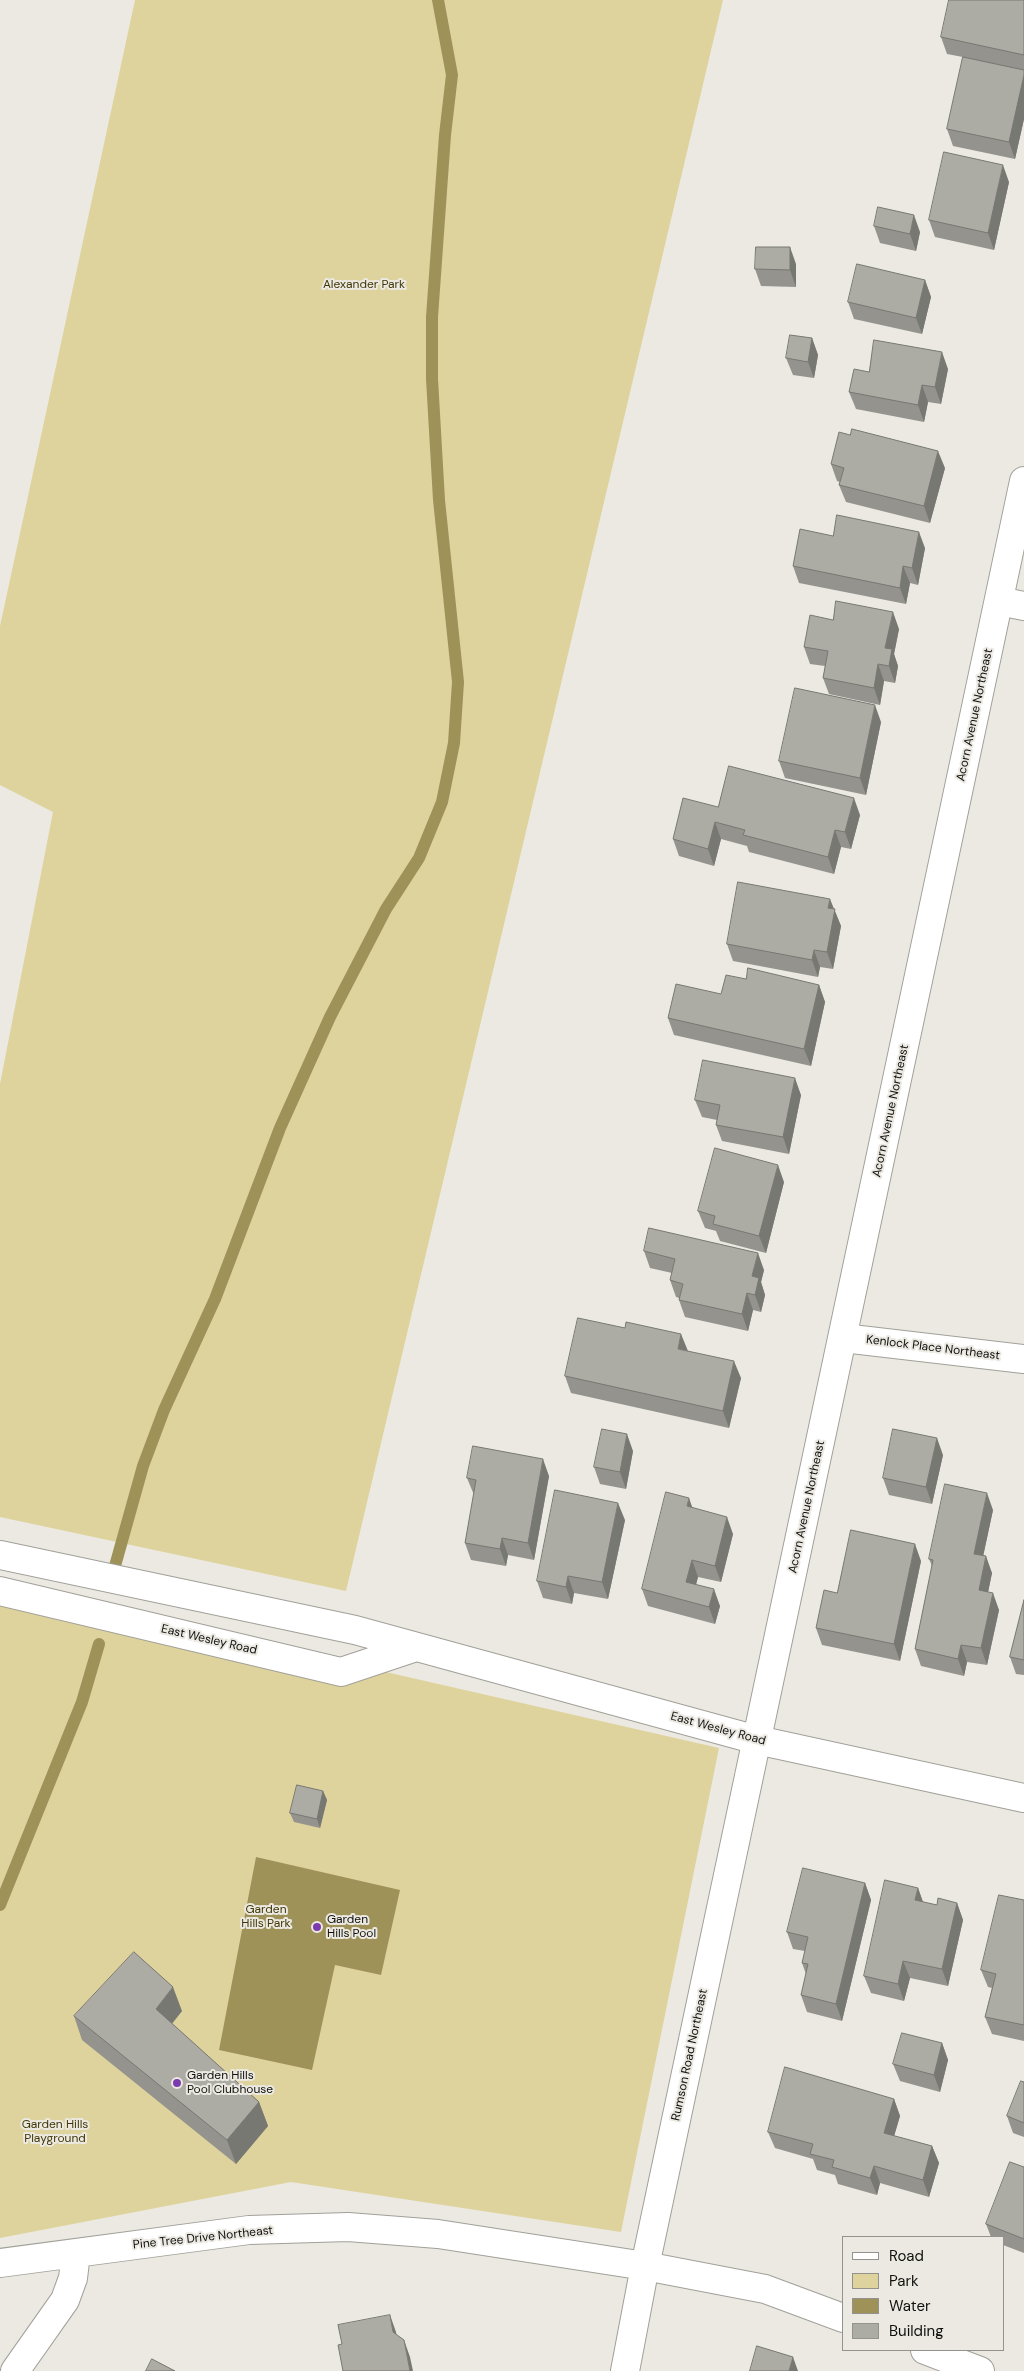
<!DOCTYPE html>
<html>
<head>
<meta charset="utf-8">
<style>
  body { margin:0 }
  #map { position:relative; width:1024px; height:2371px; overflow:hidden; background:#ebe9e2; font-family:"DM Sans",sans-serif }
  canvas { display:block }
  .legend { position:absolute; left:842px; top:2236px; width:162px; height:115px; box-sizing:border-box; background:#ebe9e2; border:1px solid #93928d; margin:0; padding:6px 9px; list-style:none; font-size:15px; color:#10100d }
  .legend li { display:flex; align-items:center; gap:10px; height:25px }
  .legend b { width:25px; border:1px solid #93928d }
</style>
</head>
<body>
<div id="map">
<canvas width="1024" height="2371"></canvas>
<ul class="legend">
<li><b style="height:6px;background:#fff"></b>Road</li>
<li><b style="height:14px;background:#dfd39d"></b>Park</li>
<li><b style="height:14px;background:#9f9259"></b>Water</li>
<li><b style="height:14px;background:#acaba4"></b>Building</li>
</ul>
</div>
<script>
const context = document.querySelector('canvas').getContext('2d');
context.lineJoin = 'round';
function fillPath(path, color) { context.fillStyle = color; context.fill(path, 'evenodd'); }
function strokePath(path, color, width, dash) { context.strokeStyle = color; context.lineWidth = width; context.lineCap = dash ? 'butt' : 'round'; context.setLineDash(dash || []); context.stroke(path); }
function drawText(font, color, halo, rows, align = 'center') {
  context.font = font + ' "DM Sans",sans-serif'; context.lineWidth = 4; context.setLineDash([]); context.textBaseline = 'middle'; context.strokeStyle = halo; context.fillStyle = color; for (const [text, x, y, turn = 0] of rows) {
    context.save(); context.translate(x, y); context.rotate((+turn || 0) * Math.PI / 180); context.textAlign = isNaN(turn) ? turn : align; if (halo) context.strokeText(text, 0, 0); context.fillText(text, 0, 0); context.restore();
  }
}
fillPath(new Path2D(`
  M135,0H723L346,1591L0,1517V1084L53,812L0,785V626Z
  M0,1584L719,1748L621,2232L291,2182L0,2238Z`), '#dfd39d');
fillPath(new Path2D(`
  M256,1857L400,1890L381,1975L335,1965L312,2070L219,2050Z`), '#9f9259');
strokePath(new Path2D(`
  M115,1566L143,1466L164,1410L215,1299L280,1128L330,1017L386,909L419,858L442,802L454,743L458,682L439,500L432,379V317L445,135L452,75L438,0
  M0,1905L82,1702L99,1644`), '#9f9259', 12);
const street = new Path2D(`
  M999,601L1024,606
  M843,1338L1024,1359
  M0,1555L355,1630L757,1740L1024,1798
  M0,1591L341,1672L416,1647
  M0,2263L249,2230L348,2227L438,2234L645,2266L765,2289L843,2318
  M925,2350L980,2371
  M15,2371L65,2300L73,2278L76,2253
  M625,2371L645,2266L1024,481`);
strokePath(street, '#a1a099', 30);
strokePath(street, '#fff', 28);
fillPath(new Path2D(`
  M1024,0V119L1015,159L953,146L947,129L963,57L947,54L941,37Z
  M1009,182L994,250L935,237L929,220Z
  M874,226L920,232L916,251L880,243Z
  M796,264V287L761,286L755,269Z
  M925,280L931,297L922,334L854,319L848,302Z
  M812,338L818,355L814,378L793,375L786,358Z
  M948,369L941,404L928,402L924,422L856,409L849,392L869,372Z
  M831,464L945,468L930,523L846,502L839,485L840,482L837,481Z
  M833,536L925,548L918,585L910,583L906,604L799,583L793,566Z
  M833,620L899,629L894,654L898,666L895,683L884,681L880,705L829,694L823,678L825,666L810,664L804,647Z
  M881,722L866,795L785,778L779,761Z
  M718,807L860,815L851,849L841,847L834,874L749,852L747,846L721,839L714,866L679,856L673,839Z
  M834,909L841,926L833,969L820,967L818,977L733,961L727,944Z
  M746,979L819,985L825,1002L811,1066L674,1035L668,1018L721,994Z
  M801,1095L789,1154L722,1141L716,1125L717,1120L702,1117L695,1100Z
  M784,1182L766,1253L720,1241L716,1231L705,1228L698,1211Z
  M644,1251L764,1270L761,1282L765,1295L761,1312L753,1310L748,1331L685,1317L679,1300V1298L676,1297L670,1280L672,1273L650,1268Z
  M688,1351L741,1378L729,1428L571,1393L565,1376Z
  M633,1451L626,1489L600,1484L594,1467Z
  M943,1455L932,1504L889,1495L883,1478Z
  M549,1476L534,1560L508,1555L506,1566L471,1560L465,1543L474,1495L467,1478Z
  M692,1508L733,1534L721,1582L698,1577L696,1585L720,1606L715,1624L648,1606L642,1589Z
  M993,1510L983,1556L992,1573L988,1592L999,1610L987,1665L967,1662L964,1676L921,1666L915,1649L932,1566L929,1559Z
  M625,1520L608,1599L574,1593L572,1604L543,1598L537,1581Z
  M921,1561L900,1661L822,1645L816,1628L837,1593Z
  M1024,1600V1675L1016,1674L1010,1657Z
  M323,1791L327,1800L320,1828L294,1822L290,1813Z
  M865,1883L871,1900L842,2021L807,2012L801,1995L806,1974L802,1963L805,1951L793,1949L787,1932Z
  M918,1888L923,1902L937,1905L957,1903L963,1920L948,1986L910,1978L904,2001L871,1993L864,1976Z
  M1024,1900V2041L992,2034L985,2017L992,1988L988,1987L981,1970Z
  M182,2011L172,2024L259,2102L268,2126L236,2164L82,2040L74,2016Z
  M942,2043L948,2060L940,2092L900,2081L893,2064Z
  M1024,2082V2137L1013,2133L1007,2116Z
  M894,2099L900,2116L894,2136L932,2146L939,2163L929,2197L880,2183L877,2195L838,2184L835,2175L817,2170L813,2159L775,2148L768,2132Z
  M1024,2167V2253L1003,2245V2237H991L986,2224Z`), '#94938d');
fillPath(new Path2D(`
  M1024,75V119L1015,159L1009,142Z
  M1003,165L1009,182L994,250L988,233Z
  M914,215L920,232L916,251L910,234Z
  M790,247L796,264V287L790,270Z
  M925,280L931,297L922,334L916,318Z
  M812,338L818,355L814,378L808,362Z
  M942,352L948,369L941,404L935,387Z
  M922,385L928,402L924,422L918,405Z
  M938,451L945,468L930,523L924,506Z
  M919,532L925,548L918,585L912,568Z
  M903,566L910,583L906,604L900,588Z
  M893,612L899,629L894,654L898,666L895,683L889,666L885,648Z
  M878,664L884,681L880,705L874,688Z
  M875,705L881,722L866,795L860,778Z
  M854,798L860,815L851,849L845,832Z
  M715,822L721,839L714,866L708,849Z
  M835,830L841,847L834,874L828,857Z
  M830,899L841,926L833,969L827,952L828,908Z
  M814,950L820,967L818,977L812,960Z
  M819,985L825,1002L811,1066L804,1049Z
  M795,1078L801,1095L789,1154L783,1137Z
  M778,1165L784,1182L766,1253L759,1236Z
  M758,1253L764,1270L761,1282L765,1295L761,1312L755,1295L752,1276Z
  M747,1293L753,1310L748,1331L742,1314Z
  M681,1334L688,1351L678,1349Z
  M734,1361L741,1378L729,1428L723,1411Z
  M627,1434L633,1451L626,1489L620,1472Z
  M937,1438L943,1455L932,1504L926,1487Z
  M543,1459L549,1476L534,1560L528,1543Z
  M987,1493L993,1510L980,1571L974,1554Z
  M689,1498L695,1515L687,1506Z
  M618,1503L625,1520L608,1599L602,1582Z
  M727,1517L733,1534L721,1582L715,1566Z
  M502,1538L508,1555L506,1566L500,1549Z
  M915,1544L921,1561L900,1661L894,1644Z
  M986,1556L992,1573L985,1607L979,1590Z
  M692,1560L698,1577L692,1599L686,1582Z
  M568,1576L574,1593L572,1604L566,1587Z
  M714,1589L720,1606L715,1624L709,1607Z
  M993,1593L999,1610L987,1665L981,1648Z
  M961,1645L967,1662L964,1676L958,1659Z
  M323,1791L327,1800L320,1828L317,1819Z
  M865,1883L871,1900L842,2021L836,2004Z
  M918,1888L924,1905L915,1900Z
  M957,1903L963,1920L948,1986L942,1969Z
  M903,1961L910,1978L904,2001L898,1984Z
  M173,1987L182,2011L164,2033L156,2009Z
  M942,2043L948,2060L940,2092L934,2075Z
  M894,2099L900,2116L890,2150L884,2133Z
  M259,2102L268,2126L236,2164L227,2140Z
  M932,2146L939,2163L929,2197L923,2180Z
  M874,2166L880,2183L877,2195L870,2178Z
  M390,2315L396,2332L399,2349L393,2332Z
  M404,2340L410,2357L413,2371H410Z
  M793,2357L798,2371H789Z`), '#787873');
const building = new Path2D(`
  M949,0H1024V55L941,37Z
  M963,57L1024,70V75L1009,142L947,129Z
  M944,152L1003,165L988,233L929,220Z
  M878,207L914,215L910,234L874,226Z
  M756,247H790V270L755,269Z
  M857,264L925,280L916,318L848,302Z
  M790,335L812,338L808,362L786,358Z
  M874,340L942,352L935,387L922,385L918,405L849,392L854,369L869,372Z
  M852,429L938,451L924,506L839,485L844,468L831,464L839,432L850,435Z
  M837,515L919,532L912,568L903,566L900,588L793,566L800,529L833,536Z
  M836,601L893,612L885,648L892,649L889,666L878,664L874,688L823,678L828,651L804,647L810,615L833,620Z
  M795,688L875,705L860,778L779,761Z
  M729,766L854,798L845,832L835,830L828,857L743,835L745,830L715,822L708,849L673,839L683,798L718,807Z
  M738,882L830,899L828,908L835,909L827,952L814,950L812,960L727,944Z
  M748,968L819,985L804,1049L668,1018L676,984L721,994L726,975L746,979Z
  M703,1060L795,1078L783,1137L716,1125L720,1105L695,1100Z
  M715,1148L778,1165L759,1236L713,1224L715,1216L698,1211Z
  M649,1228L758,1253L752,1276L759,1278L755,1295L747,1293L742,1314L679,1300L683,1284L670,1280L675,1259L644,1251Z
  M578,1318L625,1328L626,1322L681,1334L678,1349L734,1361L723,1411L565,1376Z
  M602,1429L627,1434L620,1472L594,1467Z
  M893,1429L937,1438L926,1487L883,1478Z
  M473,1446L543,1459L528,1543L502,1538L500,1549L465,1543L476,1480L467,1478Z
  M945,1484L987,1493L974,1554L986,1556L979,1590L993,1593L981,1648L961,1645L958,1659L915,1649L933,1560L929,1559Z
  M555,1490L618,1503L602,1582L568,1576L566,1587L537,1581Z
  M666,1492L689,1498L687,1506L727,1517L715,1566L692,1560L686,1582L714,1589L709,1607L642,1589Z
  M851,1530L915,1544L894,1644L816,1628L824,1590L837,1593Z
  M1024,1600V1660L1010,1657Z
  M297,1785L323,1791L317,1819L290,1813Z
  M803,1868L865,1883L836,2004L801,1995L808,1964L802,1963L808,1937L787,1932Z
  M885,1880L918,1888L915,1900L937,1905L938,1898L957,1903L942,1969L903,1961L898,1984L864,1976Z
  M999,1895L1024,1900V2025L985,2017L996,1974L981,1970Z
  M134,1952L173,1987L156,2009L259,2102L227,2140L74,2016Z
  M902,2033L942,2043L934,2075L893,2064Z
  M785,2067L894,2099L884,2133L932,2146L923,2180L874,2166L870,2178L832,2167L834,2160L810,2154L813,2144L768,2132Z
  M1021,2081L1024,2082V2123L1007,2116Z
  M1010,2162L1024,2167V2239L986,2224Z
  M390,2315L393,2332L404,2340L410,2371H343L338,2345L342,2344L338,2325Z
  M757,2346L793,2357L789,2371H750Z
  M152,2359L175,2371H146Z`);
fillPath(building, '#acaba4');
strokePath(building, '#787873', 1);
for (const [x, y, r, color] of [
  [317,1927,5,"#7b3baf"],
  [177,2083,5,"#7b3baf"]
]) { const dot = new Path2D(); dot.arc(x, y, r, 0, 2 * Math.PI); context.fillStyle = color; context.fill(dot); strokePath(dot, '#ebe9e2', 2); }
drawText('12px', '#413706', '#ebe9e2', [
  ["Alexander Park",364,285],
  ["Garden",266,1910],
  ["Hills Park",266,1924],
  ["Garden Hills",55,2125],
  ["Playground",55,2139]
]);
drawText('12px', '#10100d', '#ebe9e2', [
  ["Acorn Avenue Northeast",975,715,-78],
  ["Acorn Avenue Northeast",891,1111,-78],
  ["Kenlock Place Northeast",933,1348,7],
  ["Acorn Avenue Northeast",807,1507,-78],
  ["East Wesley Road",209,1640,13],
  ["East Wesley Road",718,1729,15],
  ["Rumson Road Northeast",690,2055,-78],
  ["Pine Tree Drive Northeast",203,2238,-6]
]);
drawText('12px', '#10100d', '#ebe9e2', [
  ["Garden",327,1920],
  ["Hills Pool",327,1934],
  ["Garden Hills",187,2076],
  ["Pool Clubhouse",187,2090]
], 'left');
</script>
</body>
</html>
